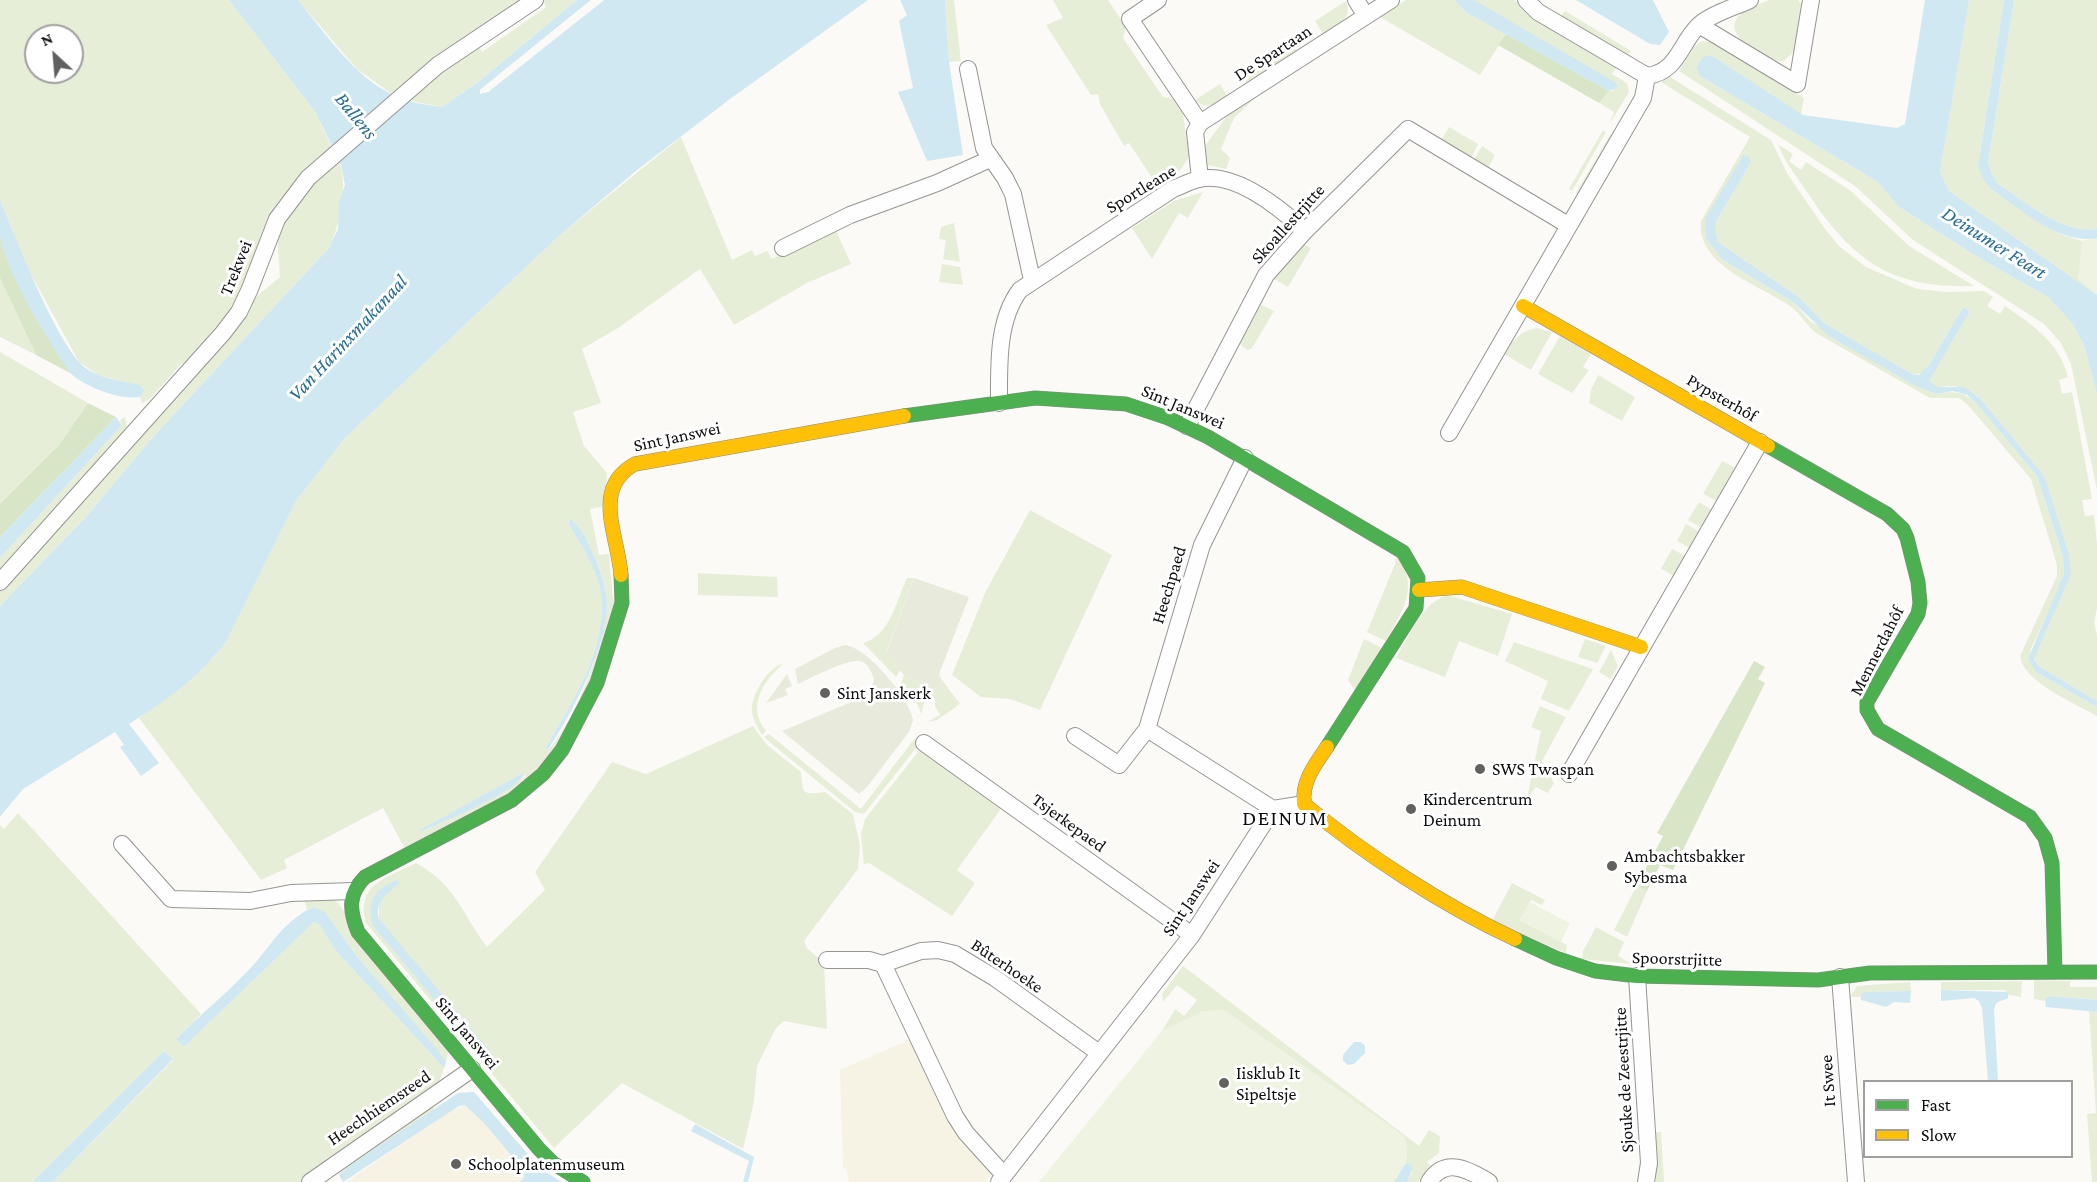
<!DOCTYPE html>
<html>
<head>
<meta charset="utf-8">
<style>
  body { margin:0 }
  #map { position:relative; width:2097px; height:1182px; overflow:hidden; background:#fbfaf6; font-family:"Crimson Pro",serif }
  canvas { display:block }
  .legend { position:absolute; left:1863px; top:1080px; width:210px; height:78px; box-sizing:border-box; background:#fff; border:2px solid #9f9f9f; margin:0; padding:8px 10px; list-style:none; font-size:18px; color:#0f0f0f }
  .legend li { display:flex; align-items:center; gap:12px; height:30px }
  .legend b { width:30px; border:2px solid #9f9f9f }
  .north { position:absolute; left:24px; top:24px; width:60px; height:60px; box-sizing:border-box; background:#fff; border:2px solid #9f9f9f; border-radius:50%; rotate:334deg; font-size:16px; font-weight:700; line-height:24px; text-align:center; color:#0f0f0f }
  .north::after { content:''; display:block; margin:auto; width:21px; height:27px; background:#626160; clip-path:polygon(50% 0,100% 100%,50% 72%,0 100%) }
</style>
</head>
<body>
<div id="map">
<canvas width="2097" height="1182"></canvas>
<ul class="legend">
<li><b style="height:8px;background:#4caf50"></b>Fast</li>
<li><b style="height:8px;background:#ffc107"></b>Slow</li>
</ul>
<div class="north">N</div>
</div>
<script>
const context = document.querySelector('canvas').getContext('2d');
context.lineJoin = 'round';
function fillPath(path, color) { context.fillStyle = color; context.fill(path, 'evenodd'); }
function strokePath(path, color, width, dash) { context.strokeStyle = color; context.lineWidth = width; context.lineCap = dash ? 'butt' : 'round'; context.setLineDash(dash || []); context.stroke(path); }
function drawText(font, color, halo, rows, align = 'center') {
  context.font = font + ' "Crimson Pro",serif'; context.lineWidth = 6; context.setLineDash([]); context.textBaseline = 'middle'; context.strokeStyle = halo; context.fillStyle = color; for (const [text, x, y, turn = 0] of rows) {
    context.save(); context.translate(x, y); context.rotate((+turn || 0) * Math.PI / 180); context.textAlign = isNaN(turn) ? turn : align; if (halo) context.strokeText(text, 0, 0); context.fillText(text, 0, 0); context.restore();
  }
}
fillPath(new Path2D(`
  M913,1038L993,1172L986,1182H849L846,1168H843L840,1070Z
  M465,1105L483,1122L524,1172V1178L520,1182H346L451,1111Z`), '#f6f3e4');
fillPath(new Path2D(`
  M0,0H229L316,113L332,148L310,167L233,309L186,366L182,363L151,398L142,403L140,397L143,387L98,375L79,362L27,267L0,199ZM36,36H72V72H36Z
  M298,0H525L393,95L356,68Z
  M545,0H577L477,83L442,107L406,100L478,45L482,52L546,7L543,1Z
  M945,0H954L961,61L949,62Z
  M1053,0H1108L1126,27L1123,38L1163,97L1173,99L1183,114L1189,157L1170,185L1161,191L1129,143L1124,146L1100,104L1098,94L1091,95L1046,25L1063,18Z
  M1406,0H1454L1467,13L1506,34L1480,75L1380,17Z
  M1474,0H1515L1533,19L1616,68L1612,74L1627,83L1629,92L1610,123L1614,112L1599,103L1609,91H1615Z
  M1769,0H1798L1801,4L1795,50L1784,61C1770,63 1725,38 1736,20C1741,10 1759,5 1769,0Z
  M1969,0H2004L1978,166L1991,189L2060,234L2082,241L2097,238V295L1949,191L1940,172Z
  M2014,0H2097V229C2061,234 2027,202 1998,184L1991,174L1988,163Z
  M1346,1C1354,19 1336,25 1323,34L1315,21Z
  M1565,11L1631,51L1628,56L1561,16Z
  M1289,38L1297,51L1247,83L1240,71Z
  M1702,41L1715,43L1804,98L1801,114L1700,76L1878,182L1899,207L1976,256L2048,297L2072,323L2084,345L2097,394V490L2071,364L2061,343L2044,324L1913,240L1855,186L1679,71L1694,47Z
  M1670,77L1771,140L1787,173L1825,229L1839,246L1866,267L1917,289L1948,292L1984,291L1993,297L1987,306L2000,314L2005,306C2034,326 2059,342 2068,377L2059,380L2062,394L2072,392L2092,499L2082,500L2085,516L2094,515L2097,543V609L2094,622L2097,635V701L2040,667L2034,658L2071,575L2042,473L1980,398C1966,387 1955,385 1938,387L1928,381L1970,311L1963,307L1929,365L1923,373L1914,375L1824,323L1799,297L1718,242L1714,229L1716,222L1751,162L1706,219L1723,260L1793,302L1810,321L1936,394C1953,391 1962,391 1976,403L2037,476L2063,557L2064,574L2062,583L2030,651L2036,672L2097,707V716C2076,704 2022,681 2020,656L2057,576V565L2031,479L1968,405L1959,398H1930L1816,333C1806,325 1800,313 1790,306C1760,285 1696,266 1701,221L1750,137L1661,82Z
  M1220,84L1227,96C1216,103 1206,111 1195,100Z
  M1255,98L1234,118L1221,149L1230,158L1226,169L1208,165L1205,146L1227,116Z
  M1449,127L1478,144L1471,158L1441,140Z
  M1603,130L1606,132L1572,191L1569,189Z
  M1610,135L1613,136L1578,195L1576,193Z
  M681,137L732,260L752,250L755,256L767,251L772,259L835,228L851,264L807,283L734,325L700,269L618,328L582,349L601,403L573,412L584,446L607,473L605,506L590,509L599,555L609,554L613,599L618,600C609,665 567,755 512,794C479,816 441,831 405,849L383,808L284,860L287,868L261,880L139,718C171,694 205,673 227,640L296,501L345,438L560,235ZM571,519C578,524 582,534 587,541C597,559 606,582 607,602C608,639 573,726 547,751L546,747C573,702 613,639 599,584C593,560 579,543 568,522ZM521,774H525V777L500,793L424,831L421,830Z
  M1778,144L1793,154L1789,161L1801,170L1806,162L1851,191L1909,246L1974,286C1890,289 1852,260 1807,192C1797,177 1784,161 1778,144Z
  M1482,146L1495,155L1488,168L1474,159Z
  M338,159C349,181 340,226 329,248L152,438L86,517L0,606V587L250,302L280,277L277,233L301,193Z
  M1203,192L1188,218L1179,213L1152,259L1132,228L1174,201Z
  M954,223L960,262L943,259L946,240L939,239L941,227Z
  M1304,244L1311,248L1288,287L1274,279Z
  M942,264L960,267L963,285L939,282Z
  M0,278L36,355L0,337Z
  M1258,303L1274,311L1252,348L1248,350L1242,346L1239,339Z
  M1537,328L1552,332L1531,370L1504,354C1513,340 1520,331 1537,328Z
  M1560,336L1591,354L1583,367L1589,370L1572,393L1538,374Z
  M0,352L88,403L59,445L0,504Z
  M1598,375L1635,397L1622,421L1589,403L1591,390Z
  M125,417L127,428L0,576V558L122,425L120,420Z
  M1722,461L1736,468L1717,501L1703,494Z
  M1699,502L1712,510L1702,528L1688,520Z
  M1030,510L1112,555L1040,710L1010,699L981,697L952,675L985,593Z
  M1686,524L1700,532L1690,548L1677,541Z
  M1672,549L1686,556L1674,576L1661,569Z
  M1396,554C1421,587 1402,611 1386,641L1367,632L1395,564Z
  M698,573L777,577L778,597L698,595Z
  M907,578H914L886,653L900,670L896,677L863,643C890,636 896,601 907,578Z
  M1447,595L1512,614L1498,656L1459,641L1445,677L1396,658C1410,635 1420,605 1447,595Z
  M1364,639L1382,648L1355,690L1348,680Z
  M1585,639L1606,646L1597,663L1578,657Z
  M1514,642L1593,669L1569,711L1541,699L1548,681L1505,661Z
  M1611,650L1618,666L1611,679L1599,672Z
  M783,664C763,682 746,706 766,731L762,735C758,728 753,720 752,712C750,697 768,666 783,664Z
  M904,675L937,692L942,680L960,704L937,720L927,722L940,715L935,706V699L932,696L925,700L921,714L918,705L901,683Z
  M1540,706L1566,717L1542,761L1554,783L1548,793L1536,787L1530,795L1528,793L1541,731L1531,727Z
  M753,726L767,745L801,772C803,794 802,795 825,792L853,814L860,846L858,869L804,941L807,948L824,963L827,1029L784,1021L776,1028L757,1066L754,1101L743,1149L622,1083L554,1148L366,923C355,884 387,878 416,863C456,885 461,912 487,947L545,890L535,872L612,762L646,774ZM398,881L379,903V919L482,1056L373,926L381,888Z
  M769,734L861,809L914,739L920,743L864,814L855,812L767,740L764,737Z
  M925,748L996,799L1000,810L957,870L975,883L952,916L869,863L864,864L861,834L865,819L918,752Z
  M18,813L201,1014L176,1039L184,1047L314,922L319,924L336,951L444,1068L438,1085L328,1158L301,1182H53L173,1060L164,1051L32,1182H0V825L4,829Z
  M1512,883L1545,900L1542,905L1531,900L1520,920L1567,945L1566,953L1492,921Z
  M1637,885L1647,891L1627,937L1614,930Z
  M304,898L333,900L338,903L449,1052L446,1062L359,959L325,912L314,907L307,910Z
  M1596,927L1624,942L1618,956L1632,964L1582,959L1583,951Z
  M1183,966L1419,1146L1429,1130L1440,1136L1439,1153L1427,1162L1430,1165L1418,1182H1407L1412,1173L1410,1164H1405L1407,1155L1204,1011L1162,1031L1175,1009L1184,1016L1197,1000L1177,985L1163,1002L1162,994Z
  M2034,980L2070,981V987H2097V1000L2050,996L2044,1001L2034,999Z
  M2022,981L2021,997L2009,995L2005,990H1941V982Z
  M1910,982L1911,991L1865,992L1861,997H1850L1857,986Z
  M2089,1011L2097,1012V1182H2092L2087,1114L2096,1113Z
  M433,1107L435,1110L339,1175L346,1160Z
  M1656,1132H1661L1664,1182H1656Z`), '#e7eed8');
fillPath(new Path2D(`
  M1506,34L1609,91L1599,103L1498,45Z
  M0,237L31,308L70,373L36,355L0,278Z
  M88,403L116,417L0,537V504L59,445Z
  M1754,661L1765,667L1758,679L1765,683L1673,870L1660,865L1647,891L1637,885L1663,836L1657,833Z`), '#d8e6c7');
fillPath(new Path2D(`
  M914,578L969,597L939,674L942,680L937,692L904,675L886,654Z
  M845,645C867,647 910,699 913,720L909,732L867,787L859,794L782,731L861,698L871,690L874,679C871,672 869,663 860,661C847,659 811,678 798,684L795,669L835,648Z
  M787,674L792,686L785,689L788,695L766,703Z`), '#e8ebdb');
fillPath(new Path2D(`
  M2097,238V295L2078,279L2082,241Z
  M1530,902L1570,923L1561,942L1520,920Z
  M1224,1010L1403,1135C1413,1153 1404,1166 1394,1182H1039L1162,1031L1204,1011Z`), '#eff3e1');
fillPath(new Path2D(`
  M229,0H298C326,34 361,87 406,100C417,104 430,105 442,107L477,83L577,0H591L480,90V93L488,92L604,0H868L730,99L637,170L560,235L345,438L296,501L227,640C203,675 164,702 129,724L159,763L141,776L120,747L124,745L115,732L23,789L0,817V606L86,517L152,438L329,248L338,229L339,202L345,185L341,165L316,113Z
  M900,0H945L949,62L963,155L927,161L898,92L913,88L899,21L907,15Z
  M1454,0H1474L1613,81L1617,84V88L1609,91L1467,13Z
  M1576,0H1653L1669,32L1660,45L1650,44Z
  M1925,0H1969L1940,172L1949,191L2097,295V394L2084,345L2072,323L2048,297L1976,256L1899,207L1878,182L1700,76L1696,67L1704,56H1712L1803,115L1897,128L1905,124Z
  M2004,0H2014L1988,163L1991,173L1998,184C2027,202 2061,234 2097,229V238C2058,245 2021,209 1991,189L1983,179L1978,166Z
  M1747,155L1751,162L1716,222L1715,229L1718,242L1799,297L1824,323L1914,375H1919L1929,365L1963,307L1970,311L1929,381L1938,387H1964L1980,398L2042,473L2046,481L2069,555L2071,575L2034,659L2040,667L2097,701V707L2036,672L2028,659L2064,574L2063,557L2037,476L1976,403L1967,395L1953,391L1936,394L1912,384L1829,336L1793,302L1723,260L1706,238L1705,219L1743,156Z
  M0,199C14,234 59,351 87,369C102,379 123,381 140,385L144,390L140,397C118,400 86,387 70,373C49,342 5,272 0,236C0,224 0,211 0,199Z
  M116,417L122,425L0,558V537Z
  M571,519C580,526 588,542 593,553C600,569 606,586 607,602C608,647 571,715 547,751L546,747C573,702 613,639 599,584C592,560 579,543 568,522Z
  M521,774H525C512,794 448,819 423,831L420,830Z
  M397,880L399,883C388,894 374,902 379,919L489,1050L482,1057L373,926C366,902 374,889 397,880Z
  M314,907L325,912L359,959L435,1047L446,1062L444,1068L336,951L319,924L314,922L184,1047L176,1039C202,1013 232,989 257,961C274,940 288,918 314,907Z
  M1941,990L2008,992V998L1996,1003L1994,1010L1998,1081H1988L1982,1008L1979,1001L1974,998L1941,1001Z
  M1911,991L1910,1003L1894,1002L1886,1007L1861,1000V994L1865,992Z
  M2050,996L2097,1000V1012L2046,1007L2045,999Z
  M1354,1042H1361L1365,1046V1053L1354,1064L1348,1065L1343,1061V1055Z
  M164,1051L173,1059L53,1182H32Z
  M474,1092L539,1167L561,1182H520L524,1178V1171L483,1122L465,1105L459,1106L343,1182L339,1175L351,1165L458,1093Z
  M695,1124L754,1157L748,1182H743L749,1161L691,1131Z
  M1405,1164H1410L1413,1168L1407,1182H1394Z`), '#cfe8f2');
fillPath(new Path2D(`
  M591,0H594L593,2L485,90L589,6L599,0H604L488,92L480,94V90Z`), '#fbfaf6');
const street = new Path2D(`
  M1158,0L1130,19L1200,123
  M1356,0L1366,16
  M1526,0L1538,12L1647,76C1678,72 1680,43 1699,25C1711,14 1735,7 1750,0
  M1699,25L1797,84L1811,0
  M968,69L984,148L1005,178L1013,194L1032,280
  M1200,179L1195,132L1200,123L1391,0
  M783,248L850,215L937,183L990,159
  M999,403C999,366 997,320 1020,290L1173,189C1181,186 1190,181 1199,179C1235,171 1280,208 1305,231
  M1187,426L1266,275L1305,231L1408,129L1568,225
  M1449,433L1643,98L1647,76
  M1245,458L1202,545L1147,729L1273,809
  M0,582L223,333L239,312L249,291L277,219L308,178L438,65L535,0
  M1075,736L1119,765L1147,729
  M924,743L1192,935
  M1569,774L1760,442
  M122,844L171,899L250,901L291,893L353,891
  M827,960H869L883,964L921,951L938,950L955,954L995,978L1099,1053
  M883,964L955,1116L966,1133L1004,1175
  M1637,976L1649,1163L1646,1182
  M1840,977L1856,1182
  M310,1182L472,1069
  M999,1182L1192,935L1273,809L1304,804
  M1429,1182C1445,1156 1469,1170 1489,1182`);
const fast = new Path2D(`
  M904,416L1035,398L1126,404L1168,418L1208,437L1403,552L1418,578L1416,608L1327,747
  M1768,446L1887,514L1903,529L1907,538L1918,582L1920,603L1918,614L1867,702V710L1878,729L2030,817L2045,838L2052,863L2055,971
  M1515,939L1556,958L1595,971L1637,976L1818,980L1870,973L2097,972
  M583,1182L553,1163L539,1149L358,932C349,910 348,894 365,877L512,800L543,774L562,750L597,683L622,603L621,575`);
const slow = new Path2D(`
  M1523,306L1768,446
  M621,575C618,535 591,488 635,464L904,416
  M1419,590L1462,587L1641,647
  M1327,747C1314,766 1302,781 1304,804C1364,854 1444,906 1515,939`);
strokePath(street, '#959593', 18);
strokePath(fast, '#8c8b8a', 15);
strokePath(slow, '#8c8b8a', 15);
strokePath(street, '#fefefe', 16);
strokePath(fast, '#4caf50', 14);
strokePath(slow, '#ffc107', 14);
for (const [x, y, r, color] of [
  [825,693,6,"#626160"],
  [1480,769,6,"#626160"],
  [1411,809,6,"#626160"],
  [1612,866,6,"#626160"],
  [1224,1083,6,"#626160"],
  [456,1164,6,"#626160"]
]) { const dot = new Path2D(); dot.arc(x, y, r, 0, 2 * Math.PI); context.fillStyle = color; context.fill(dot); strokePath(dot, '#fff', 2); }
drawText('18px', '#0f0f0f', '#fff', [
  ["De Spartaan",1273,53,-33],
  ["Sportleane",1141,189,-31],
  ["Skoallestrjitte",1288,224,-48],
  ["Trekwei",236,268,-68],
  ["Pypsterhôf",1722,398,30],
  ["Sint Janswei",1183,407,23],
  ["Sint Janswei",677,437,-12],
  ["Heechpaed",1169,585,-73],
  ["Mennerdahôf",1877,651,-63],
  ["Tsjerkepaed",1069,823,36],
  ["Sint Janswei",1191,898,-56],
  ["Spoorstrjitte",1677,959,2],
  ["Bûterhoeke",1007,966,34],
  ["Sint Janswei",467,1033,50],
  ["Sjouke de Zeestrjitte",1624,1080,-93],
  ["It Swee",1828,1081,-94],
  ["Heechhiemsreed",379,1108,-34]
]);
drawText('18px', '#0f0f0f', '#fff', [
  ["Sint Janskerk",837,693],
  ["SWS Twaspan",1492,769],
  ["Kindercentrum",1423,799],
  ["Deinum",1423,820],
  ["Ambachtsbakker",1624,856],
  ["Sybesma",1624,877],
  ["Iisklub It",1236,1073],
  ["Sipeltsje",1236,1094],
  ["Schoolplatenmuseum",468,1164]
], 'left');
drawText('italic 20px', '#256c95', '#fff', [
  ["Ballens",356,116,51],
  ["Deinumer Feart",1994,243,32],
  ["Van Harinxmakanaal",348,338,-47]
]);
context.letterSpacing = '1.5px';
drawText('21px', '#0f0f0f', '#fff', [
  ["DEINUM",1285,819]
]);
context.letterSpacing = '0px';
</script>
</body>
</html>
